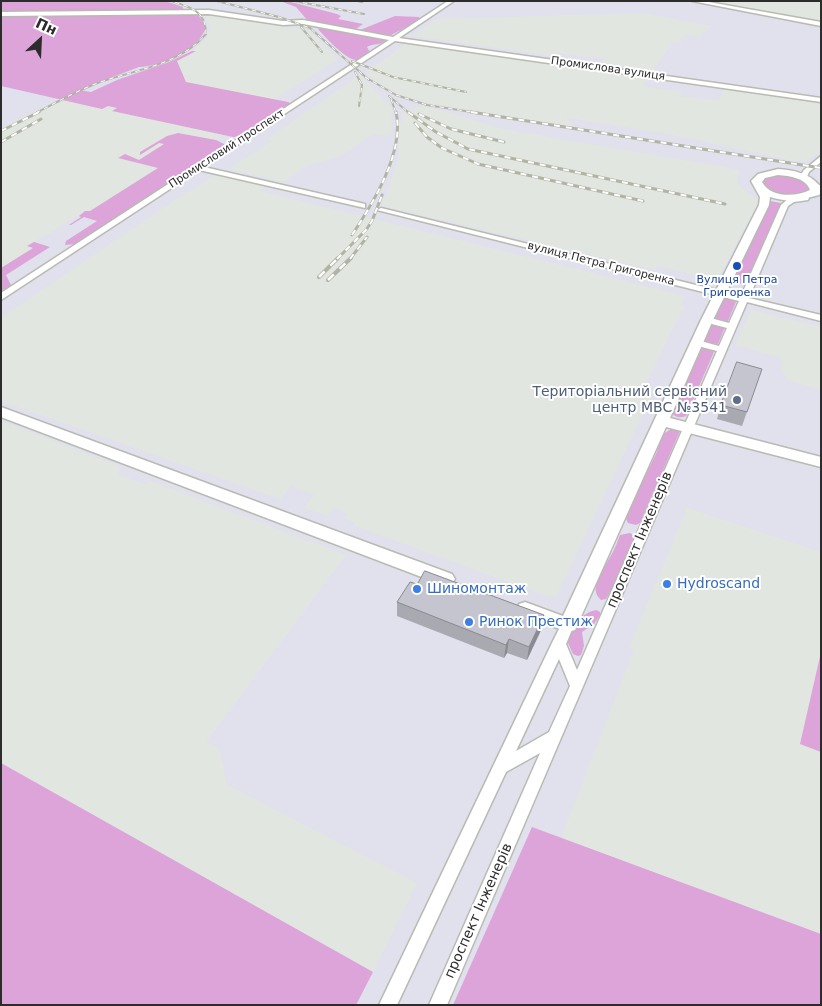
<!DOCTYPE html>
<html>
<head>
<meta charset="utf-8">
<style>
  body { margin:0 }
  #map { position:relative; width:822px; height:1006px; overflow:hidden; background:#e0e1ec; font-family:"DejaVu Sans",sans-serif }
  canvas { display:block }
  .frame { position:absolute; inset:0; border:2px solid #2c2c2c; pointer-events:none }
  .north { position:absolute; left:15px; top:15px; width:50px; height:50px; -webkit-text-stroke:4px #fff; paint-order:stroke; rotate:25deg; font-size:14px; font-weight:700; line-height:20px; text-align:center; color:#2c2c2c }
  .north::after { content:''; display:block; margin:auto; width:18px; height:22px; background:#2c2c2c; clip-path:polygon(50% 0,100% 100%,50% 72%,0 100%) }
</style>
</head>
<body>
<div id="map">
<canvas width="822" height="1006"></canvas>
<div class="frame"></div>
<div class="north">Пн</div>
</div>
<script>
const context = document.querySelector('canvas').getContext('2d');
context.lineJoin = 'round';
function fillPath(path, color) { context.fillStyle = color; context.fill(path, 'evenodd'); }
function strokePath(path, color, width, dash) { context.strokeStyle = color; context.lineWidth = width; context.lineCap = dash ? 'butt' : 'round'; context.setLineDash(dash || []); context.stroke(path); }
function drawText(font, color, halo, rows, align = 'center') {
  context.font = font + ' "DejaVu Sans",sans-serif'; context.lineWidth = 4; context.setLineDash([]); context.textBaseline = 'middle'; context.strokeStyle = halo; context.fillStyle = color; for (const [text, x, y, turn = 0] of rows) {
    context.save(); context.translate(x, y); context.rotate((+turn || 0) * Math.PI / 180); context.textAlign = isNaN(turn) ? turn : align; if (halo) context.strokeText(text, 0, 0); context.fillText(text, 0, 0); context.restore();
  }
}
fillPath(new Path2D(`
  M704,1H821V22Z
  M643,13L712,26L699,37L686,35L680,43L673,42L653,71L600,63L604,59L558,53L554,56L412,36L437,19Z
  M210,15L297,29L306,28L338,59L273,100L186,82L177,61L195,52L192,51L206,39L211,28L205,16Z
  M407,43L649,78L643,86L682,92L680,96L700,99L719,100L724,89L821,103V150L807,161H794L674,135L565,117L575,127L422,102L401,95L382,86L365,73Z
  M361,76L392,108L391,136L373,134L338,158H333L304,167L284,182L229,169L273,140L267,139L355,78Z
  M78,90L111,96L225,134L90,212L85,211L52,231V233L45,235L28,246L33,248L1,268V129Z
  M423,105L503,129L740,170L737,179L739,186L759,201L717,280L658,266L655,270L382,206L399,158V122H403L402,113Z
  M219,175L263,186L264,188L260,191L264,192L685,296L680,305L684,306L645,386L652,394L557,595L549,597L353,525L355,523L344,518L348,513L334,508L328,516L304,508L314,495L291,486L280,499L1,401V318L169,204L213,176Z
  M751,310L821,327V390L788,380L781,369L783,362L779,357L735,345Z
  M1,421L121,467L117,474L146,485L150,481L346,555L206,742L219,749L227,785L417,883L373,972L1,763Z
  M687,508L821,552V652L800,744L821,752V934L561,838L634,650L629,648Z`), '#e2e6e0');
fillPath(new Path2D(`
  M165,1L183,7V9L1,12V2L6,1Z
  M280,1H287L337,14L341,16L338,19L363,24L356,29L308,21L296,7Z
  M195,11L204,23L205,30C195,52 162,66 139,67L79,90L91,92L117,80L169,62L192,51H196L177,61L186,82L288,102L292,104L243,136L233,137L112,111L117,108L108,106L102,109L1,86V14Z
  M395,16L419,17L420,20L391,35L362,33L360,30Z
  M321,28L385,40C382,46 373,43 367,47L370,52C366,55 360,60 356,60C345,59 325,37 318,29Z
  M178,133L216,140L226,145L76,244L65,245L66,241L97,221L84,217L71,225H69L81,217L79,216L85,211H90L158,168L118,158L125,154L139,160L164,144L159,143L140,155V152L167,136Z
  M772,174C786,175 803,175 809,189L808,191C790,197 771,197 760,180Z
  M770,201L781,203L745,284L733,283Z
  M34,242L50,247L6,275L11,285L1,292V268L33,248L27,246Z
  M724,299H729L736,302L728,321L715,320L714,317Z
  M716,324L725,327L718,344L702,342L710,325Z
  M700,348L712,350L714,352L686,416C681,418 675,418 672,413L687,380L691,365Z
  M673,428L680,431L640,523L636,525L628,523L626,519L627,512L656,454L663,434Z
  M630,533L632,534L633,539L614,585L606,599L601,600C587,587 604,569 610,557C614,551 617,543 620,535Z
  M596,610L600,612V615L594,624L582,632L584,646L581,655L578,656L573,654L568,643C570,627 581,613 596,610Z
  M821,652V752L800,744Z
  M1,763L373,972L356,1005H1Z
  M532,827L821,934V1005H453Z`), '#dca4d9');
const street = new Path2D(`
  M448,1H454L399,38L821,98V102L395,41L204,167L365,204V208L199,170L1,300V293L389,40L303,24L283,25L209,14L1,16V12L209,10L283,21L303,20L393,37Z
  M692,1H703L821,22V26Z
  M821,156V162L809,172L806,179H800L799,177L804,170Z
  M805,196L809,198L808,200L794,202L788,206L749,298L821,315V321L747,302L447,1005H429L540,753L506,772L397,1005H379L552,643L563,621L568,620L573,621L574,625L566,644L577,670L717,351L694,345L692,343L697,340L719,346L727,328L704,322L703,320L707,317L729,323L739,301L377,210L381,208L741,296L781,205L789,198ZM559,659L570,686L549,732L516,751Z`);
const secondary = new Path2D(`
  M778,169C793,170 809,173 819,185H821V193L819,195C801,200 789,203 770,197L769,205L713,320L670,418L821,457V467L666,427L575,630L568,632L519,614L516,609L519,604L525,602L563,616L701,320L759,205L760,197L751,181L758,174ZM778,175C790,176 806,178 810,190C796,197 771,198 762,182L765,178Z
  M1,407L452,574L455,579L452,584L446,586L440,584L1,417Z`);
strokePath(street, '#b8bbb1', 3);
strokePath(secondary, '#b8bbb1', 3);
fillPath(street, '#fff');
fillPath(secondary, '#fff');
const railFar2 = new Path2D(`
  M217,1L279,17L310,28L369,80
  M294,1L364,14
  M301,27L322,52
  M352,61L393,77L466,92
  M355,72L362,85L359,106
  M365,77L396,95L427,105L478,113
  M389,96L409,113
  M391,99L396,113
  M36,113C55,103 75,92 95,84C132,70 179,66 206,34C206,11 191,7 171,1`);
const railFar1 = new Path2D(`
  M408,112L436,132L468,149L725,204
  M471,112L821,168
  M419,114L451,129L504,142
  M415,123L427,137L442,148L478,164L643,201
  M1,131L39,112
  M1,142L41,119
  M352,235C373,203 405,152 396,112
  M337,259L366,230L372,221L382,195
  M350,259L367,237`);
const rail = new Path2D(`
  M319,277L338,258
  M328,280L351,258`);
strokePath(railFar2, '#b0b4a4', 2);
strokePath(railFar1, '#b0b4a4', 3);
strokePath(rail, '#b0b4a4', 4);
strokePath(railFar2, '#fff', 1, [4.5]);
strokePath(railFar1, '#fff', 2, [6]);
strokePath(rail, '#fff', 2.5, [8]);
fillPath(new Path2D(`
  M352,1H365L362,3Z
  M762,369L742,426L717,419L721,405Z
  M417,584L544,615L542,628L527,660L507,653L504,658L397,616V602Z`), '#a9a9b2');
fillPath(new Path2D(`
  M544,615L542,628L527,660L529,647Z
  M509,639L507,653L504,658L506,645Z`), '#8a8a91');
const building = new Path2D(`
  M737,362L762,369L747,412L721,405Z
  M425,571L544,615L529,647L509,639L506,645L397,602L410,582L417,584Z`);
fillPath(building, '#c5c5cf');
strokePath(building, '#8a8a91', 1);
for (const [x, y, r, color] of [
  [737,266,5,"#1a4fb4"],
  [737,400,5,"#5c6f8a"],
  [667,584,5,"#3f7fe0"],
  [417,589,5,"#3f7fe0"],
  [469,622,5,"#3f7fe0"]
]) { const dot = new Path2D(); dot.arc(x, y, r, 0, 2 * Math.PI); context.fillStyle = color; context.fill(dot); strokePath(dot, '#fff', 2); }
drawText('11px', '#2c2c2c', '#fff', [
  ["Промислова вулиця",608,69,8],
  ["Промисловий проспект",227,149,-33],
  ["вулиця Петра Григоренка",601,264,14]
]);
drawText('11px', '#164399', '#fff', [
  ["Вулиця Петра",737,280],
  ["Григоренка",737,293]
]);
drawText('14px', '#4e5e75', '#fff', [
  ["Територіальний сервісний",727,392],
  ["центр МВС №3541",727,408]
], 'right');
drawText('14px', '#2c2c2c', '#fff', [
  ["проспект Інженерів",640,540,-67],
  ["проспект Інженерів",479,911,-66]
]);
drawText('14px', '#366cbe', '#fff', [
  ["Hydroscand",677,584],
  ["Шиномонтаж",427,589],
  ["Ринок Престиж",479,622]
], 'left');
</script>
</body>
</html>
